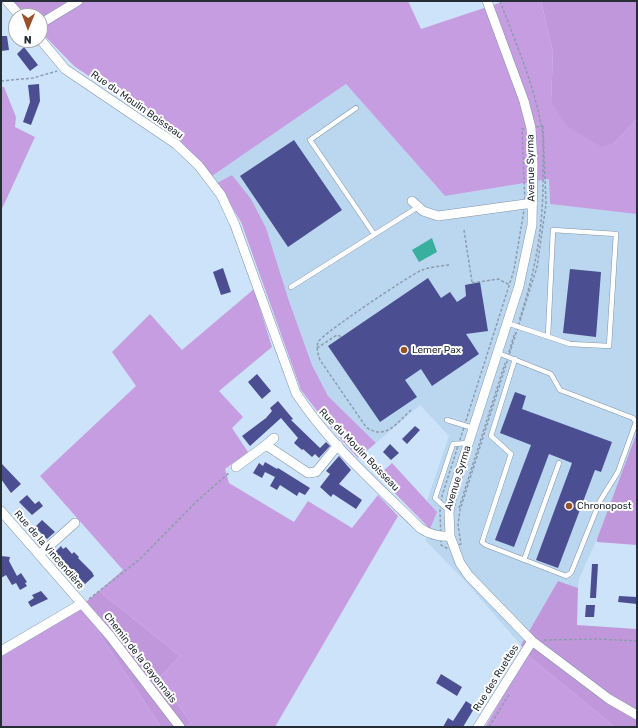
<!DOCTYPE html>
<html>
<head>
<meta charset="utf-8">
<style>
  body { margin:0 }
  #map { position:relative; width:638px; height:728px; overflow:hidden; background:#cde3f9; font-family:Rubik,sans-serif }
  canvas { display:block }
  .frame { position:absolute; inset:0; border:2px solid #252e36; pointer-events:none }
  .north { position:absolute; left:8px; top:8px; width:40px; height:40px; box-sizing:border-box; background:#fff; border:1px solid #a8abaf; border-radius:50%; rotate:181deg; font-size:11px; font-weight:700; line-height:16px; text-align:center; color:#252e36 }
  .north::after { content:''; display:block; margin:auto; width:14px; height:18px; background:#985229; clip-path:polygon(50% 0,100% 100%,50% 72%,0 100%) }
</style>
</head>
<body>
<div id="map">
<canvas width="638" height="728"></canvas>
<div class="frame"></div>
<div class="north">N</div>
</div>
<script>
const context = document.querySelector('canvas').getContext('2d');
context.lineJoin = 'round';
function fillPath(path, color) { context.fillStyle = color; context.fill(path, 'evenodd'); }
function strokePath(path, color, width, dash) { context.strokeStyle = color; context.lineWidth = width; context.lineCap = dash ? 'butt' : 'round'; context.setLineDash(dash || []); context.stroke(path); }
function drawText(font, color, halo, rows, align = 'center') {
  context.font = font + ' Rubik,sans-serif'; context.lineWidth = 4; context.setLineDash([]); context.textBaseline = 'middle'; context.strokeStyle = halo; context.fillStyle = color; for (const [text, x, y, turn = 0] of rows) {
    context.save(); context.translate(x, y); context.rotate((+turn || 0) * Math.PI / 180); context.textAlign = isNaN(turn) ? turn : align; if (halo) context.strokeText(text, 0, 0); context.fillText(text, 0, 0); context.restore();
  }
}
fillPath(new Path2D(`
  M346,84L445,196L549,179L550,204L637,213V432L597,539L579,579L578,588L558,581L521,645L465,581L425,540L437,512L427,501L449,436L420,405L376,443L328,396L312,365L288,298L232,175L217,183L212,176Z`), '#bbd7f0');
fillPath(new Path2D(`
  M69,1H408L421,29L505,1H541L553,52L551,102L614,143L637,119V214L550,204L549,179L445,196L346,84L212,176L172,132L74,66L40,31V18Z
  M1,87H4L16,117L15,127L35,137L1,211Z
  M232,175L251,199L266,228L288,298L312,365L328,396L376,443L358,458L324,420L301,390L241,222L217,183Z
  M254,289L272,347L219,391L243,417L232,428L248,452L225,469L229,483L294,522L308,501L352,528L378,495L398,516L275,727H184L191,723L159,678L180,656L99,591L123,570L40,476L136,386L112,352L150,314L182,350Z
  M392,463L437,512L430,529L378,476Z
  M81,606L161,727H1V657Z
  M527,655L615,727H485Z`), '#c79de2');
fillPath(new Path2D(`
  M13,1H69L40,18V16H26Z
  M541,1H637V119L614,143L602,147L568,127L551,102L553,52Z
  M637,432V545L597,542V539Z
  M558,581L578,588L577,625L637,629V727H615L527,655L521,645Z
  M99,591L180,656L159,678L191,723L184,727H161L81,606Z`), '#c197dc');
fillPath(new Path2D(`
  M432,238L437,252L419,262L412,250Z`), '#38af9f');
fillPath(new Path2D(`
  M1,36H7L9,50L1,51Z
  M24,47L38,65L30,71L17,54Z
  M39,84L40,101L31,125L23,122L30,102L28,85Z
  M294,140L342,210L288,247L240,176Z
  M223,268L231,292L221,295L213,272Z
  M570,269L601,272L596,337L563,333Z
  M428,278L441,298L450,292L457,302L466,296L465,285L480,282L488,331L466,334L479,354L432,386L421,369L405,380L417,397L380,422L328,346Z
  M257,374L271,391L262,399L248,382Z
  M515,392L526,396L522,409L612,442L601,472L595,470L558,568L536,560L572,463L549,454L514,547L495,540L531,445L500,433Z
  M278,401L293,419L291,420L320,448L326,442L330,446L319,458L315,454L312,457L303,449L302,450L294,443L298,438L281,418L250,446L242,436L266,418L272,411L270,408Z
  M415,426L420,430L407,444L402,439Z
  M390,444L399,453L391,460L383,452Z
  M339,456L351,470L339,484L362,500L356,509L333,494L331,497L320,487L330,474L326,471Z
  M265,462L277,469L278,468L310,488L305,495L299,492L297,496L280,485L277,490L270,486L275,477L265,472L262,478L253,473L259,463L263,466Z
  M1,463L21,484L11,493L1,479Z
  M27,495L35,504L39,501L43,506L32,515L19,502Z
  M42,520L55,532L47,539L35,527Z
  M61,546L63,549L66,547L72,554L74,552L79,557L78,558L92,572L94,576L85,584L55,552Z
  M1,556L10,557L9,561L17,576L21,573L27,582L25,583L27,586L20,590L16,583L12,585L6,575L1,578Z
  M592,564H598L596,598H590Z
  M41,591L48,599L31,607L28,602L34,598L32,595Z
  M619,596L637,597V604L618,602Z
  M586,605H595L594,617H585Z
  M441,674L462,687L457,696L436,683Z
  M466,701L475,707L463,727H443L448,718L453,721Z`), '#4b4e91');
const service = new Path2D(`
  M356,108L310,140L374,234
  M291,287L418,207
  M507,323L570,344L609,346L616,234L553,230L548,336
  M498,353L551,374L560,390L633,418L636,422L618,472L600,501L571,573L566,576L486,545L482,542L511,454L491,436L515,359
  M447,420L473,428
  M449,511L435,498L453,444L469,443
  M524,560L559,463`);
const minor = new Path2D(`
  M7,1L20,16
  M40,24L78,1
  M40,39L65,69L176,144L199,166L221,195L235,225L296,393C329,444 377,485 420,528C429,534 439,537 450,536L460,563L469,576L532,641L609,699L637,715
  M412,201L423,211L438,216L533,203
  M266,445L274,438
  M236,467L266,445L308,473L316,472L338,445
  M1,511L110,636L180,727
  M450,536L449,512L453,491L519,286L532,225L533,164L531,128L524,101L487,1
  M39,555L75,523
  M1,651L81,604
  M478,727L532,641`);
strokePath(service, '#7f94a8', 5.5);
strokePath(minor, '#7f94a8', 10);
strokePath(new Path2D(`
  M500,1C515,41 533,82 541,124C544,139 543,155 543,170C544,226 536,268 519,321
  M1,81L33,78L57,71
  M543,126L546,204L537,267L460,510L458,525L461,544L446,548L441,545V543L440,511L442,496L514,270L525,204L522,129Z
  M464,230L472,282
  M472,283L498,279L510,285
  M317,348L337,335L342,337
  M509,352L515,332
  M411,410C397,423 385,441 366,427L320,360C318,354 316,348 318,342C322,334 410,275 422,270C430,267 440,266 449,265
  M459,508L505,363
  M89,599L139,560L196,502L230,472
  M544,640L597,639L637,641
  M489,727L510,693`), '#8c9cad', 1.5, [3, 2]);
strokePath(service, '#fff', 4.5);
strokePath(minor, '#fff', 9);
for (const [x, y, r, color] of [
  [404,350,4,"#985229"],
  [569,506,4,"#985229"]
]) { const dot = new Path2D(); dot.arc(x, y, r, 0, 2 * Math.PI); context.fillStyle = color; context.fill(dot); strokePath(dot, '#fff', 1.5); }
drawText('10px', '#252e36', '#fff', [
  ["Rue du Moulin Boisseau",137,105,35],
  ["Avenue Syrma",531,168,-91],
  ["Rue du Moulin Boisseau",359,450,46],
  ["Avenue Syrma",458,478,-73],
  ["Rue de la Vincendière",49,550,49],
  ["Chemin de la Gayonnais",140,658,52],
  ["Rue des Ruettes",496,678,-58]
]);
drawText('10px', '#252e36', '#fff', [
  ["Lemer Pax",412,350],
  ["Chronopost",577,506]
], 'left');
</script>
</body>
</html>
